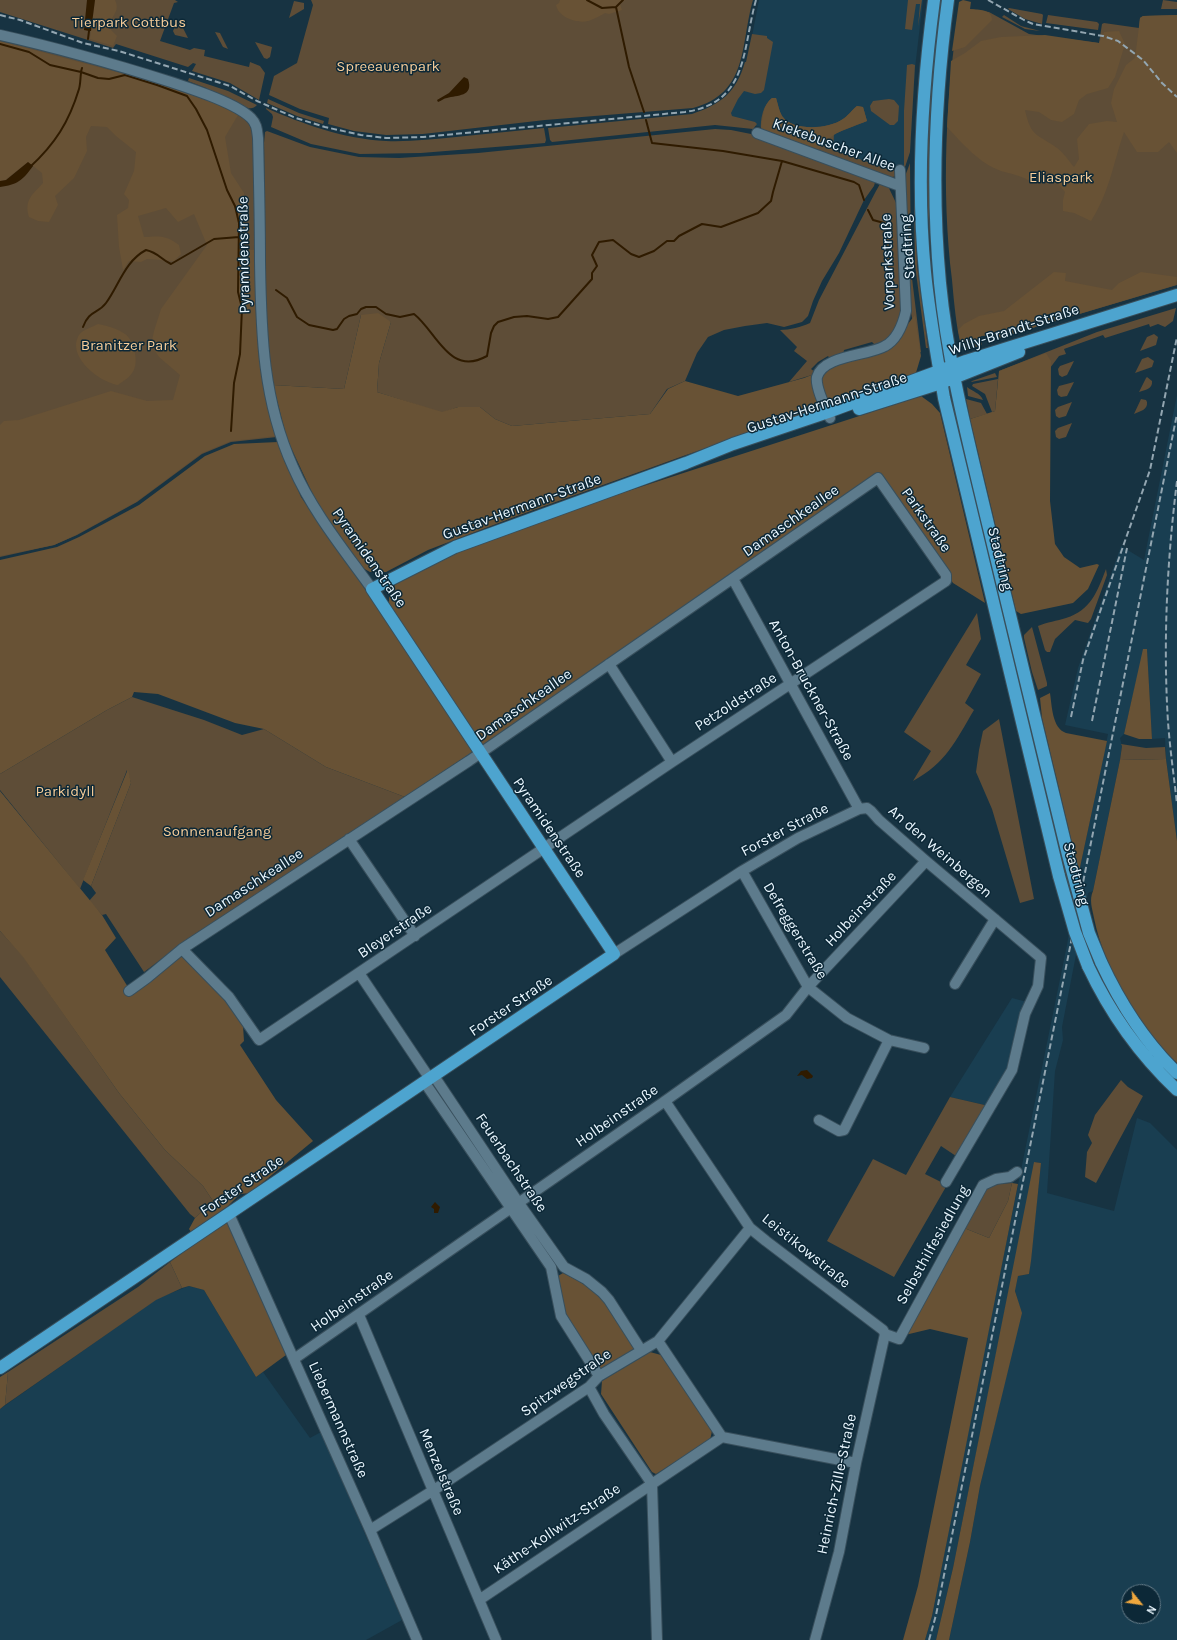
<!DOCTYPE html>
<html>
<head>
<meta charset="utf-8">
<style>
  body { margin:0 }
  #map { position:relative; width:1177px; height:1640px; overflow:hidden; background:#173342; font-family:Karla,sans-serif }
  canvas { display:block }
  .north { position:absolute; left:1121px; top:1584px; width:40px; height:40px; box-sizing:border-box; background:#0c2837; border:1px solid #657b87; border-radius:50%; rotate:120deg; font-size:11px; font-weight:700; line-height:16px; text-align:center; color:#eaf7ff }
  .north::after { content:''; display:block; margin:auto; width:14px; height:18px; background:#efa73d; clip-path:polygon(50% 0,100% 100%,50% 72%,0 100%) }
</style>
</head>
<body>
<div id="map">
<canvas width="1177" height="1640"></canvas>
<div class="north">N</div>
</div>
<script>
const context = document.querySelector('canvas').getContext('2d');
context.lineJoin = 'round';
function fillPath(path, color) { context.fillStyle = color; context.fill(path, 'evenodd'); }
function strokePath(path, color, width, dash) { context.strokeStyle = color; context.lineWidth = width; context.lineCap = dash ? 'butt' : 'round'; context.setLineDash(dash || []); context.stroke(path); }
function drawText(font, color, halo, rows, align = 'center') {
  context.font = font + ' Karla,sans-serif'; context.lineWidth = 3; context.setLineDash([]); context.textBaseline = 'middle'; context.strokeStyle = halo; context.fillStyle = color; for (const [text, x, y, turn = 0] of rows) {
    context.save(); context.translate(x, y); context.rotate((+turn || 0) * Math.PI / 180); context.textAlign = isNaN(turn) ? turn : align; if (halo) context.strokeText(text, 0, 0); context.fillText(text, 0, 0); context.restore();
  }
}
fillPath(new Path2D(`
  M759,0H923L915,68L910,152L904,170L897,173L764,131L761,127L726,121L747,62Z
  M1177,395V841L1166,759L1165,738L1152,739L1147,650L1144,649L1124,734L1120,738L1122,746L1120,760L1093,891L1088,893L1062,1027L1063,1040L1055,1071L1047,1193L1114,1211L1137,1118L1150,1123L1177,1150V1640H949L970,1542L980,1486L1021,1313L1015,1290L1018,1276L1029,1274L1041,1163L1035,1162L953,1568L936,1640H925L932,1616L982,1361L1067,945L1079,872L1108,734L1065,725L1078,668L1121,546L1144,560ZM1129,1592H1153V1616H1129Z
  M1012,998L1027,1002L1010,1070L989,1106L950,1097Z
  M189,1286L204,1290L256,1377L263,1372L310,1438L321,1432L402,1620L366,1640H0V1409L158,1298Z`), '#193e51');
fillPath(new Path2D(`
  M0,0H175L178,2L174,3L160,41L190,50L194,48L205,50L204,56L249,67L250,62L260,66L265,73L259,100L230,83L192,71L196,64L193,63L188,67L116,44L113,48L0,12Z
  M311,0H753C740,45 749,93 693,108L545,120L423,134L386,135L354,131L328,124L329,118L300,109L269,95L274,76L297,63L313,5Z
  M908,0H922L918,27L920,4H916L912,30L905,29Z
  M928,0L916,205L917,265L928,348H926L915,265L914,205L918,85Z
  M1163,0L1177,2V9H1161Z
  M294,1L304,3V9L289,18Z
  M959,7L989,12L1029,34L1099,43L1102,24L1104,23L1139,28L1140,18L1143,16L1177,15V285L992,340L988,335L981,336L982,345L967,350L961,346C956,325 954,302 952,280C941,189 946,98 959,7Z
  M1009,8L1042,14L1043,15L1042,24L1025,19L1008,9Z
  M1004,15L1021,26L1040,31L1025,29L1002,17Z
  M1048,15L1097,22L1099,24L1098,30L1046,23Z
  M177,22H180L188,38L175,35L173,31Z
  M215,32L220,33L228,49L223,47Z
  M752,34L767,36V38L773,42L764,90L761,93L755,94L744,91L738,99L731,113L732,116L755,122L757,124L753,129L715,125L552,142L550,140L548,128L692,114C721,104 736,93 745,62H746Z
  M0,39L68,56L202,96L241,115C248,121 252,128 254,138L258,329L277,437L231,442L202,454L137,502L77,535L54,545L0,557Z
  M255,42L272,47L270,57L267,59L264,58Z
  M912,64L915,65L910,152L904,170V111L907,65Z
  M931,70L935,72L938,315L926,195L927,112Z
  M189,78L228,91L257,105C253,109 251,109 245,107L209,93L206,88L188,81Z
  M772,98H776C778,104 779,111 782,116C793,132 829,129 843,119C848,116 852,110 857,106L863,107L867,121L834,134L833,150L891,170L897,167V176L888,178L761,131C760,119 763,105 772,98Z
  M268,99L299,113L324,121L323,124L297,116L267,103Z
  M889,99L894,100L899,106L898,121L894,125H890L871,111L870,106L873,101Z
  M266,108C303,124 344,139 386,141C409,142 433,139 456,137C485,134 515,131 544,128L546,140L545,143L421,153L360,154L311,144L271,127L273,117L272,114L266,109Z
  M715,129L731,130L756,135L876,179L874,186L864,200L839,253L822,281L813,301L808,316L802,322L784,327L767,323L745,326L724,330L708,337L697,353L685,381L667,389L650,414L512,426L495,419L480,407H458L442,413L377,392L379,363L391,322L361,315L344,389L273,385L266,327L264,143L265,132L267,131L310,147L359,157L399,158L478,153Z
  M910,163L911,270L921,352H919L910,308L904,179Z
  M883,183L887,184L897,205L903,306L895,331L885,342L876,346L872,342L844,350L843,355L831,360L828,356L818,362L811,369L815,372V374L789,382L807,361L794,351L797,347L780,330C790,330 801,327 810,323L819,300L876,191L880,184Z
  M1176,308L1173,321L1165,327L1158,324L1150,327L1149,324L1105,338L1103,335L1064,349L1066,354L1059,356L1050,368L999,371L1097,332Z
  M1154,334L1158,337L1156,345L1140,351L1147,337Z
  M1148,357L1154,361L1152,367L1135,373L1142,359Z
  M1074,361L1067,375L1062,377L1059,375L1058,369L1060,366Z
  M995,373L997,377L971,382L972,381Z
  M1147,377L1152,381C1153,389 1145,390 1139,392L1146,378Z
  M998,379L995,411L992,412L985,394L972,386L973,384Z
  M1074,382L1067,396L1061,397L1058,395L1057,390L1059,386Z
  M967,387C972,391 980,393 983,400L968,396Z
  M966,399L981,403L987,414L970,419Z
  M1141,399L1146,400L1147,402C1148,410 1140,411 1134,414Z
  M951,400C968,474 989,546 1005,620L1003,619L949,401Z
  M1072,402L1066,416L1059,418L1056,416L1055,410L1058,407Z
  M1072,423L1066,437L1059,439L1056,437L1055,431L1058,428Z
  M1106,569L1107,575L1091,619L1088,623L1075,620L1055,639L1050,652H1047L1045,650L1038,626C1047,622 1057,621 1066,618C1091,610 1097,592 1106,569Z
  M977,613L981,639L966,665L981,674L965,703L974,710C955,742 946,763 913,781L931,751L904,732Z
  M1032,627L1047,683V686L1038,690L1032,672L1024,638V635Z
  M1008,633L1034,740V742H1032L1007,634Z
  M132,697L204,720L242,735L264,729L326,767L405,797L319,853L179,946L144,972L106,914L102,915L89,901L96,893L91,886L131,783L127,770L80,889L0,790V774L107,710Z
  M999,719L1034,899L1020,903L992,809L976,772L979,750L983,731Z
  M1121,744L1146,748L1165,747L1166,759L1120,760L1122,746Z
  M1039,770L1042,771L1075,903L1073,911Z
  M0,931L23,956L119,1093L165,1150L203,1186L213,1201L195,1218L190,1214L0,977Z
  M1084,932L1096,965L1115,1001L1166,1069L1177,1080V1084L1135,1036L1096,972L1082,938Z
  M1121,1080L1128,1087L1143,1096L1096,1183L1085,1177L1087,1152L1092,1143L1088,1135L1095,1115Z
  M950,1097L989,1106L959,1158L941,1146L925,1174L947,1185L894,1277L827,1241L873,1159L906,1175Z
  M1012,1183L1008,1201L989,1238L964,1228L986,1188L994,1184Z
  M170,1262L182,1288L156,1300L5,1405L8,1372L138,1287Z`), '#5e4d37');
fillPath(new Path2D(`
  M95,0H115C120,11 113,14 110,23L111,30L117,36L113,46L90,39Z
  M560,0H625L620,4L622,10L609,14L605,13C604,14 590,21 588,21C577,24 558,17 556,5L559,3Z
  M963,0L971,2L970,9C979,10 992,9 992,20L965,47L952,51L959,2Z
  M1177,15V153L1169,142L1158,152H1137L1124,132C1113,164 1110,191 1091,221L1074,213L1063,211V200L1065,192L1047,171L1028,180C1019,175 1011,174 1001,171C979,163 963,144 947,127L951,61L965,53L981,41L1001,37L1045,35L1099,43L1104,32L1119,31L1125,44L1115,77L1108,88L1087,94L1079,100L1074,114L1062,122L1051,120L1039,112L1025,110C1031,138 1038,134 1057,148C1064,153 1069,161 1074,167L1079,159L1077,139L1089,124L1107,121L1117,122L1111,103L1114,89L1126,65L1135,58L1140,18L1143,16Z
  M0,41L158,83L202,97L238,115L225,137L231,173L244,193L248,250H255L258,353L267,406L276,436L231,441L202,453L136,502L76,535L54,545L0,556V425L4,421L19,420L111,391L147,401L173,400L180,375L159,357L151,345L154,331L161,309L207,245L194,214L178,222L166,208L138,216L144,237C160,236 166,235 179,245L181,254L174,261L147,259L141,262L129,261L123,270L119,247L117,215L128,208L129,200L124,194L134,171L136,152L116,136L107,127L91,126L86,137L87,151L74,178L55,196L58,205L49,222L38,221L29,217C24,200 32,195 43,183L42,173L28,162L5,180L0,181Z
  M772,98H776C778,104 779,111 782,116C793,132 829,129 843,119C848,116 852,110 857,106L863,107L867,121C847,129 831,132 818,150L764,131L761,127C763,116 763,105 772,98Z
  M1054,272L1066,273L1065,281L1112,290L1119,283L1141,272L1177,277L1176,285L992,340L988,335L981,336L973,347L967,349L961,344L958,330L964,324L979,316L1004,311Z
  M378,313L391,322L379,363L377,392L442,412L458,407H480L495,419L512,426L650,414L668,389L685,381L738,396L804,378L834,366L889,348L915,315L921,356L915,376L686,455L517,516L428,550L386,572H370L359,566L315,499L287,439L273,385L344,389L361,315Z
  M98,324C107,326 117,328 125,334C134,340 140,364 132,373C129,378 123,381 118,385C99,382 66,356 79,335C83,329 93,327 98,324Z
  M1046,353L1051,361L1050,501L1055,544L1064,557L1080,568L1097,564L1099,565L1088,589L1073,603L1021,614L1016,611L970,419L995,411L999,371Z
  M921,396L932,404L940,413L985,603L953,583L879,474L481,746L389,608V596L393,587L401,580L455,553L523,525Z
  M278,442L301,497L352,570L474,751L405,797L326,767L264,729L235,723L158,694L134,692L132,697L107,710L0,774V560L57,547L79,537L139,505L205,456L234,444Z
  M1143,649H1147L1152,739H1139L1124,734Z
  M1050,693C1052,706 1052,728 1066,733L1107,741L1079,872L1042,718L1040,698Z
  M1166,759L1177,841V1063C1139,1028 1104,968 1094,918C1092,908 1089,900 1093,891L1120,760Z
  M128,769L131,783L91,886L83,880Z
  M0,791L102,915L116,938L105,950L131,992L182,953L226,999L243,1026L244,1041L240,1045L276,1100L313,1141L250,1193L240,1194L228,1206L191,1232L189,1229L195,1218L213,1201L203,1186L165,1150L119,1093L23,957L0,931Z
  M1034,1162L1041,1163L1031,1261L1029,1274L1018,1276L1015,1291L1022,1313L980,1486L970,1542L949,1640H936L953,1568Z
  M1012,1183L1018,1184L932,1616L925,1640H903L918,1586L968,1338L930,1329L905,1335L964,1228L989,1238L1008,1201Z
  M228,1219L285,1344L286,1355L256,1377L204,1290L189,1286L182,1288L170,1262Z
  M563,1273C574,1278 585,1284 594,1292C612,1306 623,1331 635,1350L602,1372L565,1315L562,1304L558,1276Z
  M650,1352L661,1355L712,1431L710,1440L656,1474L652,1472L601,1394L602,1381Z
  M8,1372L5,1405L0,1409V1377Z`), '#685235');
fillPath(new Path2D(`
  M87,0H95L91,31H89L84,30Z
  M464,77L468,79C474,97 457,95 447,98C444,98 441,101 438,102L437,100L449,93Z
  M28,162L33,166C23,180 17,185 0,187V181L6,180Z
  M807,1070L813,1076L812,1078L807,1079L802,1075L797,1076L801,1071Z
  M435,1202L440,1207L438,1213H434V1209L431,1207Z`), '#2f1b00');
strokePath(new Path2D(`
  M587,0L602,8L616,7
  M623,0L616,7L629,67L644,112
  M88,39L89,31
  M0,44L29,52L50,65L81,72L98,78L109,79L125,75L157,85L187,96L196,109L207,130L227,190L235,206L239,223L238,292L242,308L240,354L234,383L231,431
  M782,161L854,182L859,185L864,200
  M30,167C55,144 69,122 79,89C81,82 80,74 82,68
  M868,210L873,220L884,223L892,237
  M276,290L287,298L297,317L309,325L333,330L337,329L344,319L349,316L357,314L361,309L366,307H376L386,314L400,317L414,314C437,332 449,377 487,356L491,333L494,326L498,322L514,317L527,316L548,319L558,317L592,279V273L597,266L592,255L599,242L613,240L631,254L639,257L654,251L667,241H674L679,236L702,224L721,227L758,213L771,201L773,192L782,161L723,151L652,143L646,120
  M83,327C89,310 98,314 106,303C119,285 125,261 146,250C159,253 160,259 171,264L214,239L239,237`), '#2f1b00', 2);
const minor = new Path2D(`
  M0,35C58,48 114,64 171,82C192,89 236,103 251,118C257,124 257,130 258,138C259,179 260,221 260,262C261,334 263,401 293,467C312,511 344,550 372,589
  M757,133L900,186
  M830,418C826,409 815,387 817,377C823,355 868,356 885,346C898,339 903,324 906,311L900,170
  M878,478L946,575V581L672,762L259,1040L229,997L182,949L469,761Z
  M733,579L859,809
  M609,664L672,762
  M349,839L415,936
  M742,871L808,987L847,1018L889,1040L924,1048
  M614,954L742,871L798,838L859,809L867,808L871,811L879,820L926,861L1041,958L1038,986L1025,1014L1012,1070L946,1182
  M359,973L430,1079
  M955,984L995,919
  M129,991L147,978L182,949
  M434,1076L518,1202L564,1267L586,1279L602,1292L609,1300L641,1350
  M425,1083L551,1267L561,1316L599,1376
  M665,1101L750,1228L766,1241L883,1330L885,1334
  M819,1120L839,1131L844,1130L889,1040
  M229,1214L370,1530L417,1640
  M359,1315L496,1640
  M885,1334L899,1339L983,1185L996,1179L1010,1177L1017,1172
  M658,1341L722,1437L856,1463
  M294,1359L665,1101L786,1015L808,987L926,861
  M589,1387L604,1414L652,1484L657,1640
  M370,1530L437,1488L589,1387L599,1376L658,1341L750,1228
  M479,1600L722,1437
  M815,1640L839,1552L856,1463L885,1334`);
const major = new Path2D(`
  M934,0C922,90 916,181 925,272C929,314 937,356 944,398L1059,876
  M948,0C935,96 931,187 940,283C948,366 970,447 989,528C1015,637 1042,746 1068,855
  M859,409L941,383L1019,352
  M1101,962C1120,1003 1144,1041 1177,1073
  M1088,966C1110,1013 1139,1054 1177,1090
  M0,1368L614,954L372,589L455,547L686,463L733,444L828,412L966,361L1177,295`);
strokePath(minor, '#384f5c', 12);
strokePath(major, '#384f5c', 14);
strokePath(minor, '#5d7b8c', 10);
strokePath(major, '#4da4cf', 12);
strokePath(new Path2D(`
  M988,0L1024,20L1033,24L1103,36L1118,41L1143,60L1162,83L1177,97
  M0,15L20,20L83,43L119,51L230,86L257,101L296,118L325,127L361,135L386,138L423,137L685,112C749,103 742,49 756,0
  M1177,481C1167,561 1163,642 1168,722C1170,749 1174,777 1177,804
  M1071,717L1083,660L1150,470L1177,337
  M1092,721L1127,548
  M929,1640L936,1615L1177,414`), '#93a6b1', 2, [6, 3]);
const majorBridge = new Path2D(`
  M1068,855L1089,933L1101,962
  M1059,876L1075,932L1088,966`);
strokePath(majorBridge, '#384f5c', 14, []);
strokePath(majorBridge, '#4da4cf', 12);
drawText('15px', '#f7cd99', '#0c2837', [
  ["Tierpark Cottbus",129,23],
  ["Spreeauenpark",388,67],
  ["Eliaspark",1061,178],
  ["Branitzer Park",129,346],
  ["Parkidyll",65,792],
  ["Sonnenaufgang",217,832]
]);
drawText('15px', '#eaf7ff', '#0c2837', [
  ["Kiekebuscher Allee",834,145,20],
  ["Stadtring",908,247,-94],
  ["Pyramidenstraße",244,255,-91],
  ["Vorparkstraße",888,262,-92],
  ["Willy-Brandt-Straße",1014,330,-18],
  ["Gustav-Hermann-Straße",827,403,-18],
  ["Gustav-Hermann-Straße",522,507,-20],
  ["Parkstraße",926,520,55],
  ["Damaschkeallee",791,521,-35],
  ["Pyramidenstraße",369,558,55],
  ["Stadtring",1000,559,76],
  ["Anton-Bruckner-Straße",811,690,61],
  ["Petzoldstraße",736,702,-33],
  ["Damaschkeallee",524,705,-35],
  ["Pyramidenstraße",549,828,56],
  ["Forster Straße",785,830,-28],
  ["An den Weinbergen",940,852,41],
  ["Stadtring",1076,874,75],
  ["Damaschkeallee",254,883,-33],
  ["Holbeinstraße",861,909,-47],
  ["Bleyerstraße",395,931,-34],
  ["Defreggerstraße",795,931,59],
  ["Forster Straße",511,1006,-34],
  ["Holbeinstraße",617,1116,-35],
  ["Feuerbachstraße",511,1163,56],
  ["Forster Straße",242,1186,-34],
  ["Selbsthilfesiedlung",933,1245,-61],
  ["Leistikowstraße",806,1251,39],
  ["Holbeinstraße",352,1301,-35],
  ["Spitzwegstraße",566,1383,-35],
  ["Liebermannstraße",338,1420,66],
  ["Menzelstraße",441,1472,67],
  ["Heinrich-Zille-Straße",837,1484,-78],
  ["Käthe-Kollwitz-Straße",557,1529,-34]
]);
</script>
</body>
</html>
